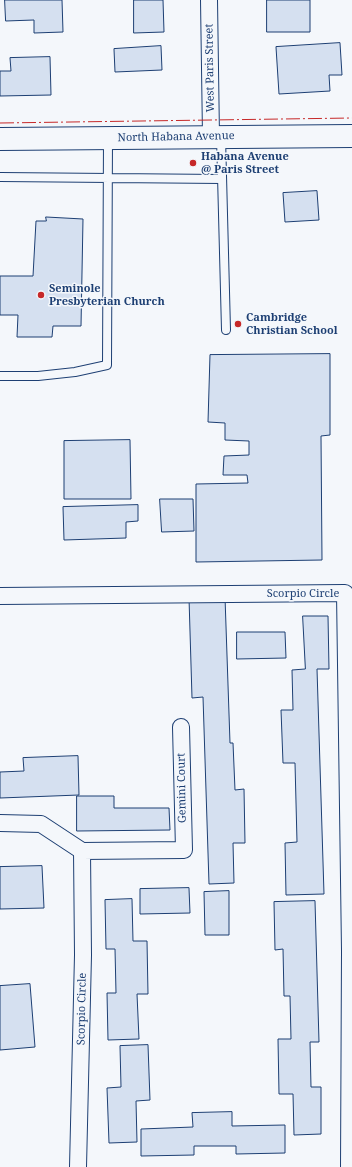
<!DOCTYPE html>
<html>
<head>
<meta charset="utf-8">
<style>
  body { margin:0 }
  canvas { display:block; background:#f4f7fb }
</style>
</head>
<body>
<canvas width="352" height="1167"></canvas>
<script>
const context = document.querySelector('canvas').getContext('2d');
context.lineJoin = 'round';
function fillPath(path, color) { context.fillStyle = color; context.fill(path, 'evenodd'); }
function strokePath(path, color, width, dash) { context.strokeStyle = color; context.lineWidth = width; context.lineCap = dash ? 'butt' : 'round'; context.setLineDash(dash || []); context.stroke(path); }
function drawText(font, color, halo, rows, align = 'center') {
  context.font = font + ' "Noto Serif",serif'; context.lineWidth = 3; context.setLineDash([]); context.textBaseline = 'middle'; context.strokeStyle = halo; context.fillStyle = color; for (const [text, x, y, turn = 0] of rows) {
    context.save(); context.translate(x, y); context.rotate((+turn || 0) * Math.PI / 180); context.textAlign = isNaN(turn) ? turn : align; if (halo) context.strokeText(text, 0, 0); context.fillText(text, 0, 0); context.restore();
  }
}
const building = new Path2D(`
  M5,0H62L63,32L34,33V20L6,21Z
  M134,0H163L164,32L134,33Z
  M267,0H310V32H267Z
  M340,43L342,75H329L330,91L279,94L276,47Z
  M161,46L162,70L115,72L114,49Z
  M50,57L51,95L0,96V71H11L10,58Z
  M317,191L319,220L285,222L283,193Z
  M46,217L83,219L81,326H53L52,337H17L18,315H0V276H33L36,221H46Z
  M330,354V435L321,436L322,560L196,562V484L248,483L247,475H223L224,456L249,455V441L225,440V423L208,422L210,355Z
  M130,440L131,499H64V441Z
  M160,499H193L194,531L162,532Z
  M138,505V521L126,522V538L64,540L63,507Z
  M225,597L230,743H233L235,790L244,789L245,843H233L234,883L209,884L203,697L192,698L189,598Z
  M303,616H328L329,669H317L324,894L286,895L285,843L297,842L295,763H283L281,710H293L292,670L305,669Z
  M237,632H285L286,658L237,659Z
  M78,756L79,795L0,798V772L24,771L23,758Z
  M77,796H114V808H169L170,830L77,831Z
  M42,866L44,908L0,909V867Z
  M189,888L190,913L140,914V889Z
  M229,891V935H205L204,892Z
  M132,899L133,941H147L148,994H137L139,1039L108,1040L107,993H116L115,949H106L105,900Z
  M315,901L319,1042H310L311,1087H321V1134L294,1135L293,1094H279L278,1039H291L290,996H284L283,949L275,950L274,902Z
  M30,984L35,1047L0,1050V986Z
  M148,1045L150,1100L136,1101L137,1142L109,1143L107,1088L121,1087L120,1046Z
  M232,1112V1126L285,1125V1153L236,1154V1146H194V1155L141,1156V1129L193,1127L192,1113Z`);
fillPath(building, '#d5e0f0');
strokePath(building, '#1d3f73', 1);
const lane = new Path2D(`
  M221,137L226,330
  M0,177L222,179
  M0,376H38L75,372L107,365L108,138`);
const street = new Path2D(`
  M209,0L211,136
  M0,596L345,593L350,951L349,1167
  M0,823L41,824L82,851L83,955L78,1167
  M82,851L184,850L181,727`);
const secondary = new Path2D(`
  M0,139L352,136`);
strokePath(lane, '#1d3f73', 10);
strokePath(street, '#1d3f73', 18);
strokePath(secondary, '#1d3f73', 24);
strokePath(lane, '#f4f7fb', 8);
strokePath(street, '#f4f7fb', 16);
strokePath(secondary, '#f4f7fb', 22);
strokePath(new Path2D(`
  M0,123L352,118`), '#c62828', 1, [14, 3, 2, 3]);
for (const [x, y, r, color] of [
  [193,163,4,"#c62828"],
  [41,295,4,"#c62828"],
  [238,324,4,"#c62828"]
]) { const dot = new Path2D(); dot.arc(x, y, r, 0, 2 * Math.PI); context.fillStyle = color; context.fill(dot); strokePath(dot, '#f4f7fb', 1.5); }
drawText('11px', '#1d3f73', '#f4f7fb', [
  ["West Paris Street",210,68,-91],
  ["North Habana Avenue",176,137,-1],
  ["Scorpio Circle",303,594],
  ["Gemini Court",182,788,-91],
  ["Scorpio Circle",82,1009,-89]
]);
drawText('bold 11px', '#1d3f73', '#f4f7fb', [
  ["Habana Avenue",201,157],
  ["@ Paris Street",201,170],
  ["Seminole",49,289],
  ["Presbyterian Church",49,302],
  ["Cambridge",246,318],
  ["Christian School",246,331]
], 'left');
</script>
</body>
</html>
